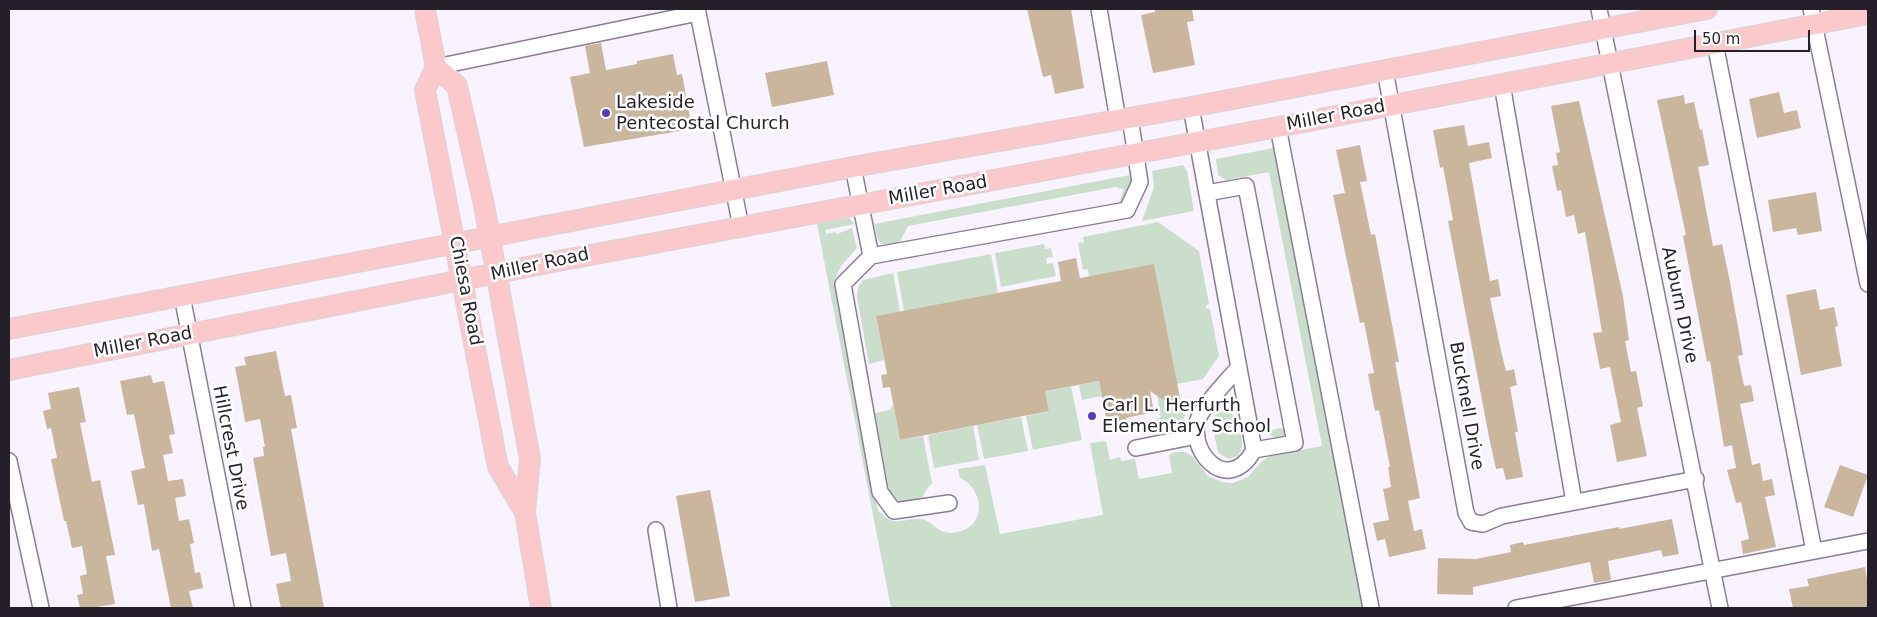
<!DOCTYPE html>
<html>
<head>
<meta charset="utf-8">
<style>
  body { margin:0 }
  #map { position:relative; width:1877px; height:617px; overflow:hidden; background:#f9f3ff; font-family:"DejaVu Sans",sans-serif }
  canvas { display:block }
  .frame { position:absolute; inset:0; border:10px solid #241f29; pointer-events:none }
  .scale { position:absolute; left:1694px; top:30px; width:116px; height:22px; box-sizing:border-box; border:2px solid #241f29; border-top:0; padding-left:6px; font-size:15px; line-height:18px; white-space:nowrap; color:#241f29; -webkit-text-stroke:4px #fff; paint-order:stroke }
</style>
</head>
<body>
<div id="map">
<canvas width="1877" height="617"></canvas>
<div class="frame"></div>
<div class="scale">50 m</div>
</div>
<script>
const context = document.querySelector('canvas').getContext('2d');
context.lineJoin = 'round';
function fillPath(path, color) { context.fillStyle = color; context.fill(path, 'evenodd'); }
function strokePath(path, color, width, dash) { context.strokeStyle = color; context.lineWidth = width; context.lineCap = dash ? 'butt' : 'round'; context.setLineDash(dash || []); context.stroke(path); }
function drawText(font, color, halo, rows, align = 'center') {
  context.font = font + ' "DejaVu Sans",sans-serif'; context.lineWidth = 5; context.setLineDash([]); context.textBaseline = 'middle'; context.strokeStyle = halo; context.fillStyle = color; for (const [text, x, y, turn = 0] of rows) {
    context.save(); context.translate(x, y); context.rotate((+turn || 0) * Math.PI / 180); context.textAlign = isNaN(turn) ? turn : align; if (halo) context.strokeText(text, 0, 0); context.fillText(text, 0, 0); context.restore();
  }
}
fillPath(new Path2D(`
  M1279,147L1367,608H891L817,224L849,218L855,224L825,230L826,234L836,232L837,234L852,228L857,248L841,266L834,281L878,510C894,528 899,519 919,519C935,519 937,539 961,531C988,523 982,487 960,478L958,469L985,465L1000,534L1103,515L1090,443L1106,441L1110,460L1120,457L1121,461L1135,459L1139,479L1172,473L1169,455L1174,452H1185L1192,456L1208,476L1222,482L1233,483L1248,477L1262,461L1270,456L1322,446L1269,172L1226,180L1218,175L1216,159Z
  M1183,165L1187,171L1194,211L1142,221L1154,187L1152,171Z
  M1130,175L1132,183L1123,202L1119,203L1124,189L1115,187L908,226L898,245L882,244L878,240L874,224Z
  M1158,222L1199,251L1209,304L1206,305V308L1210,309L1219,356L1203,379L1161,387L1176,379L1154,264L1089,277L1088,269L1083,270L1078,243L1084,242L1083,237Z
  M1044,244L1045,249L1051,248L1053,257L1046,258L1047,264L1053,263L1056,276L1001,287L995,253Z
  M991,254L998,293L904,311L897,272Z
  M893,273L900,312L876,316L884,360L869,364L857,297L858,287L863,280Z
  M1099,381L1102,396L1082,400L1079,385Z
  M1071,386L1082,440L1033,450L1026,416L1049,411L1045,391Z
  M1157,395L1186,415L1176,426L1164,427L1156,420L1161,417Z
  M893,404L900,440L923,436L932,483L926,490L922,499L900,503L889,490L875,413L890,410Z
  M1226,410C1240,416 1247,444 1238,456L1229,459L1218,453L1212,423L1216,414Z
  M1021,417L1028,451L984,459L977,425Z
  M1270,423L1272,430L1280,428L1285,430L1284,436L1276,438L1267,434L1265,424Z
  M973,426L979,460L934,468L928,435Z`), '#cbdecc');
fillPath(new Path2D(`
  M1027,9H1071L1084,88L1055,94L1051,75L1043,77Z
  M1155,9H1192L1194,21L1187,22L1195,65L1153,73L1141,15L1155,12Z
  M601,43L606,70L637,64V61L673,54L677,75L682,74L692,129L584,147L570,77L590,73L585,46Z
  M827,61L834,95L772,107L765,73Z
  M1779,92L1784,113L1797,110L1801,128L1757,138L1749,99Z
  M1684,95L1685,104L1694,102L1700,130L1702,129L1709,165L1698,167L1713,246L1722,244L1730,282L1743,355L1738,356L1744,386L1751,385L1754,401L1740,404L1752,465L1760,463L1763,481L1772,479L1775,495L1765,497L1776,547L1743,554L1741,541L1749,539L1741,502L1736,503L1727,470L1736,468L1732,445L1724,447L1710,361L1707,362L1683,236L1686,235L1657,100Z
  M1579,101L1623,296L1629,340L1625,341L1631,372L1636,371L1643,406L1637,408L1647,456L1617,462L1610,425L1621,422L1610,367L1600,369L1593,333L1602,332L1585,232L1578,234L1574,215L1566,217L1561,190L1557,191L1552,166L1558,165L1556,153L1560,152L1551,106Z
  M1464,125L1468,146L1489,142L1492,158L1469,163L1490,281L1498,279L1501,296L1490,298L1501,351L1506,371L1514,369L1517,385L1510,387L1518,432H1515L1523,477L1506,480L1503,468L1496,469L1489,437L1448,221L1453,220L1443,167L1440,168L1433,130Z
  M1360,145L1367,181L1360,182L1371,235L1375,234L1382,271L1399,362H1395L1420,498L1408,501L1414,531L1422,529L1426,549L1389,557L1385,539L1377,541L1373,523L1389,520L1383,489L1391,487L1388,467H1390L1379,410L1375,411L1368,374L1374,373L1364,322L1360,323L1333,195L1345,193L1336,150Z
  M1816,192L1822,231L1798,235L1796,228L1773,232L1768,200Z
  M1076,258L1080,278L1154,264L1183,413L1150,391L1154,412L1126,418L1129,430L1109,433L1099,381L1045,391L1049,411L900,440L890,387L883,388L881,375L887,374L876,316L1061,281L1058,262Z
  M1816,289L1820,310L1834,307L1838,326L1835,327L1842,366L1801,375L1786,295Z
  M276,351L285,396L291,395L297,428L291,429L324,608H281L276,584L291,581L286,553L271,556L253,458L264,456L263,447H265L260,419L245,422L242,404L235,367L246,365L244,357Z
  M151,375L153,383L164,381L175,434L169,435L173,453L163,455L168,481L183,479L186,496L175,498L179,521L189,519L194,543L190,544L195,573L200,572L203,588L189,591L193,608H171L159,549L152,551L144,504L138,505L131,471L145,468L134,414L127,415L120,381Z
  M79,387L86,422L80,423L92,482L100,480L115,555L106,556L115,604L91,608H80L77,595L83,594L80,576L87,574L82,546L72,548L66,521H64L51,459L57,458L51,428L47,429L43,411L51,409L48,393Z
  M1840,465L1868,475L1853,517L1824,507Z
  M710,490L730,596L695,602L676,496Z
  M1672,519L1679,554L1663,557L1661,550L1608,561L1611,580L1594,583L1590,562L1473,587V595L1437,594L1438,558L1476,559L1511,552L1510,545L1523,542L1524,545L1619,527V529Z
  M1865,567L1868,585V607L1793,608L1789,589L1809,586L1807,579Z`), '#c9b69c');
const minor = new Path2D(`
  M1099,9L1118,120
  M1599,9L1720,608
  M1811,9L1868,284
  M1715,43L1814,551
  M436,67L698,13L741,227
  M1385,70L1466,513L1471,522L1483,524L1502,516L1696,479
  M1502,84L1574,502
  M1191,107L1254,450L1295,443L1246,186L1207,193
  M1278,127L1371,608
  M853,167L871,256
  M182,296L243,608
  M1239,367C1227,381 1208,400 1200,415C1183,447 1227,499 1254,450
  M1136,448L1197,436
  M9,461L41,608
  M949,503L894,511L880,492L843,284L871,256L1127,210L1140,182L1130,118
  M656,530L669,608
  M1516,608L1868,541`);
const major = new Path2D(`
  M425,9L436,67L425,90L498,467L525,512
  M436,67L457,86L484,205L530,459L525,512L541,608
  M9,329L853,167L1191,107L1707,9
  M9,370L542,264L1278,127L1868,14`);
strokePath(minor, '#8a7d97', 18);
strokePath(major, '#d8d7d8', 22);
strokePath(minor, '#fff', 15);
strokePath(major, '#fbc8cb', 20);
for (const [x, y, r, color] of [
  [606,113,5,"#583bb3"],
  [1092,416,5,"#583bb3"]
]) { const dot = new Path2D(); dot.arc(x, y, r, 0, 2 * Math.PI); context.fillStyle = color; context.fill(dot); strokePath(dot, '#fff', 2); }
drawText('18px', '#241f29', '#fff', [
  ["Lakeside",616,103],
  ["Pentecostal Church",616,124],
  ["Carl L. Herfurth",1102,406],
  ["Elementary School",1102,427]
], 'left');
drawText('18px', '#241f29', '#fff', [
  ["Miller Road",1336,116,-11],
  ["Miller Road",938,191,-10],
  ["Miller Road",540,265,-12],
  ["Chiesa Road",465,291,79],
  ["Auburn Drive",1679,305,78],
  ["Miller Road",143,343,-11],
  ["Bucknell Drive",1466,406,80],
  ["Hillcrest Drive",230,448,79]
]);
</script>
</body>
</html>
